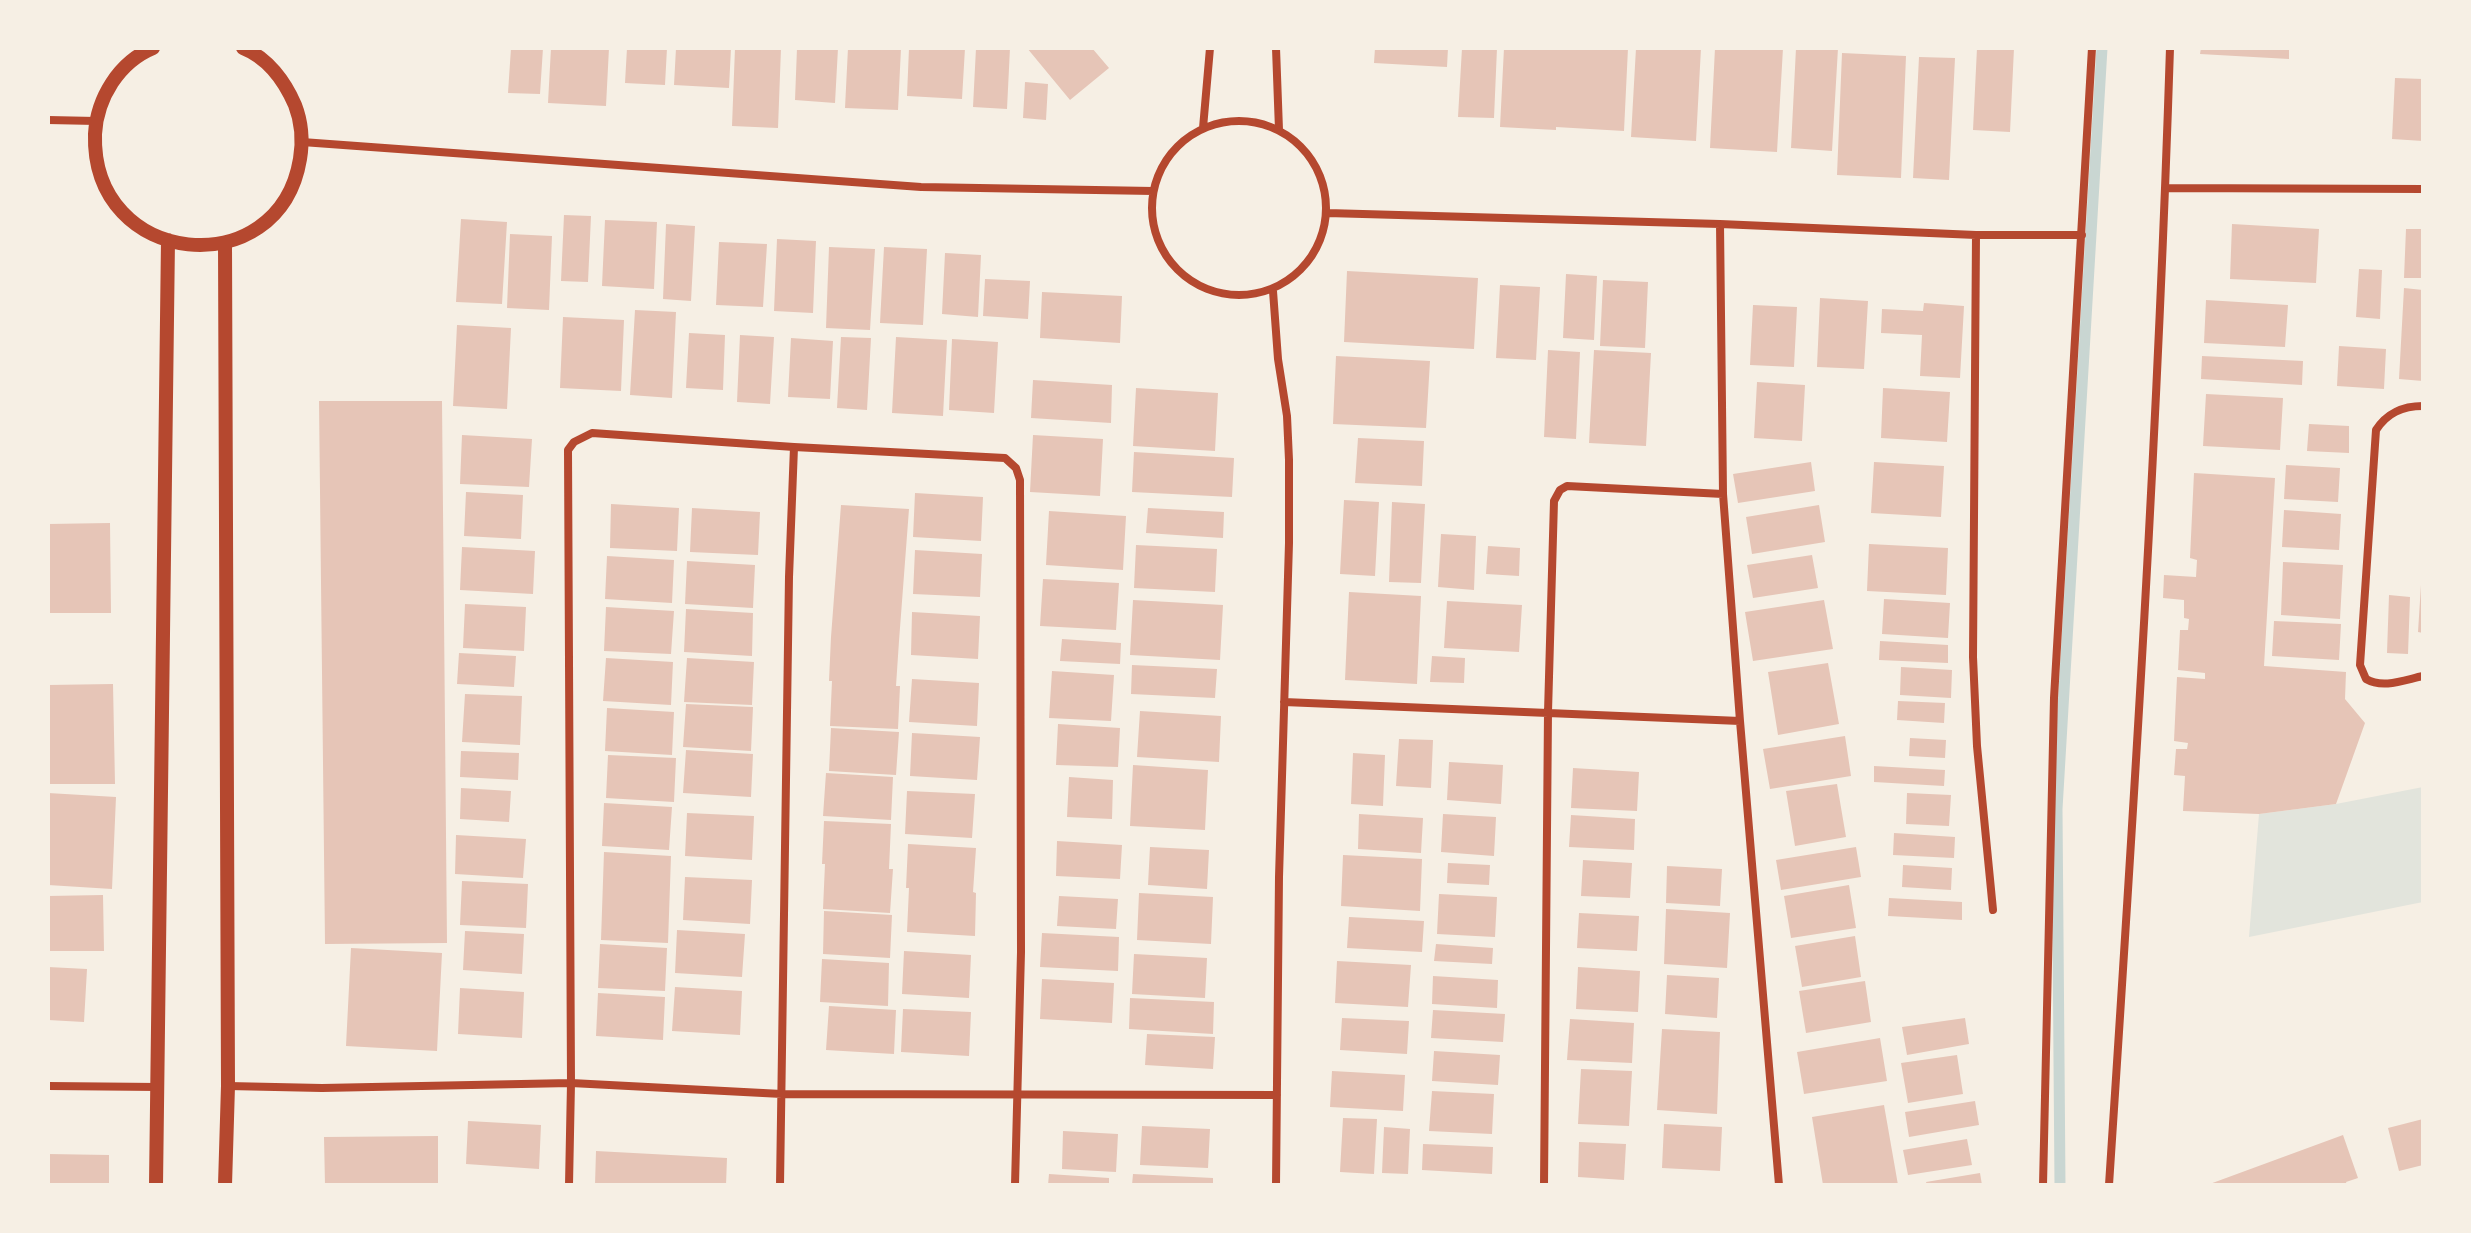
<!DOCTYPE html>
<html>
<head>
<meta charset="utf-8">
<style>
  body { margin:0 }
  #map { position:relative; width:2471px; height:1233px; overflow:hidden; background:#f6efe4; font-family:Raleway,sans-serif }
  canvas { display:block }
  .frame { position:absolute; inset:0; border:50px solid #f6efe4; pointer-events:none }
</style>
</head>
<body>
<div id="map">
<canvas width="2471" height="1233"></canvas>
<div class="frame"></div>
</div>
<script>
const context = document.querySelector('canvas').getContext('2d');
context.lineJoin = 'round';
function fillPath(path, color) { context.fillStyle = color; context.fill(path, 'evenodd'); }
function strokePath(path, color, width, dash) { context.strokeStyle = color; context.lineWidth = width; context.lineCap = dash ? 'butt' : 'round'; context.setLineDash(dash || []); context.stroke(path); }
fillPath(new Path2D(`
  M2423,787V902L2249,937L2259,814L2336,804Z`), '#e2e4dc');
strokePath(new Path2D(`
  M2060,1185L2057,809L2102,48`), '#c9d6d2', 11);
fillPath(new Path2D(`
  M511,48H543L540,94L508,93Z
  M551,48H609L606,106L548,103Z
  M627,48H667L665,85L625,83Z
  M676,48H731L729,88L674,85Z
  M735,48H781L778,128L732,126Z
  M797,48H838L835,103L795,100Z
  M848,48H901L898,110L845,108Z
  M909,48H965L962,99L907,96Z
  M976,48H1010L1007,109L973,107Z
  M1027,48H1092L1109,68L1070,100Z
  M1375,48H1448L1447,67L1374,63Z
  M1462,48H1497L1494,118L1458,117Z
  M1504,48H1628L1624,131L1556,127V130L1500,127Z
  M1636,48H1701L1696,141L1631,137Z
  M1715,48H1783L1777,152L1710,148Z
  M1796,48H1838L1832,151L1791,148Z
  M1977,48H2014L2010,132L1973,130Z
  M2201,48H2289V59L2200,54Z
  M1842,53L1906,56L1901,178L1837,175Z
  M1919,57L1955,58L1949,180L1913,178Z
  M2395,78L2423,79V141L2392,139Z
  M1025,82L1048,84L1046,120L1023,118Z
  M564,215L591,216L588,282L561,281Z
  M461,219L507,222L502,304L456,302Z
  M605,220L657,222L654,289L602,286Z
  M666,224L695,226L691,301L663,299Z
  M2232,224L2319,229L2316,283L2230,279Z
  M2406,229H2423V278H2404Z
  M510,234L552,236L549,310L507,308Z
  M777,239L816,241L813,313L774,311Z
  M719,242L767,244L763,307L716,305Z
  M829,247L875,249L870,330L826,328Z
  M884,247L927,249L923,325L880,323Z
  M945,253L981,255L978,317L942,314Z
  M2359,269L2382,270L2380,319L2356,317Z
  M1347,271L1478,278L1474,349L1344,342Z
  M1566,274L1597,276L1594,340L1563,338Z
  M985,279L1030,281L1028,319L983,316Z
  M1603,280L1648,282L1645,348L1600,346Z
  M1500,285L1540,287L1536,360L1496,358Z
  M2404,288L2423,290V381L2399,379Z
  M1042,292L1122,296L1120,343L1040,338Z
  M1820,298L1868,301L1864,369L1817,367Z
  M2206,300L2288,305L2285,347L2204,343Z
  M1924,303L1964,306L1960,378L1920,376L1922,335L1881,333L1882,309L1923,311Z
  M1753,305L1797,307L1794,367L1750,365Z
  M635,310L676,312L672,398L630,395Z
  M563,317L624,320L621,391L560,388Z
  M457,325L511,328L507,409L453,406Z
  M689,333L725,335L723,390L686,388Z
  M740,335L774,337L770,404L737,402Z
  M841,337L871,338L867,410L837,408Z
  M896,337L947,340L943,416L892,413Z
  M791,338L833,341L830,399L788,397Z
  M952,339L998,342L994,413L949,410Z
  M2339,346L2386,349L2384,389L2337,386Z
  M1548,350L1580,352L1576,439L1544,437Z
  M1594,350L1651,353L1646,446L1589,443Z
  M1336,356L1430,361L1426,428L1333,424Z
  M2202,356L2303,361L2302,385L2201,379Z
  M1033,380L1112,385L1111,423L1031,418Z
  M1757,382L1805,385L1802,441L1754,438Z
  M1136,388L1218,393L1215,451L1133,446Z
  M1883,388L1950,392L1947,442L1881,438Z
  M2206,394L2283,398L2280,450L2203,446Z
  M319,401H442L447,943L325,944Z
  M2309,424L2349,426V453L2307,451Z
  M462,435L532,439L529,487L460,484Z
  M1033,435L1103,439L1100,496L1030,492Z
  M1358,438L1424,441L1422,486L1355,483Z
  M1134,452L1234,458L1232,497L1132,492Z
  M1811,462L1815,491L1738,503L1733,474Z
  M1874,462L1944,466L1941,517L1871,513Z
  M2286,465L2340,468L2338,502L2284,499Z
  M2194,473L2275,478L2264,666L2346,672L2345,699L2365,723L2336,804L2259,814L2183,811L2185,776L2174,775L2176,749H2187L2188,743L2174,741L2177,677L2205,679V673L2178,670L2180,630H2188L2189,619L2184,618V600L2163,598L2164,575L2196,577L2197,560L2190,558Z
  M466,492L523,495L521,539L464,536Z
  M915,493L983,497L981,541L913,537Z
  M1344,500L1379,502L1375,576L1340,574Z
  M1392,502L1425,504L1421,583L1389,582Z
  M611,504L679,508L677,551L610,548Z
  M841,505L909,509L899,641L896,686H900L898,729L830,726L832,681H829L831,637Z
  M1819,505L1825,542L1752,554L1746,517Z
  M692,508L760,512L758,555L690,552Z
  M1148,508L1224,512L1223,538L1146,533Z
  M2284,510L2341,514L2339,550L2282,547Z
  M1049,511L1126,516L1123,570L1046,565Z
  M110,523L111,613H48V524Z
  M1441,534L1476,536L1474,590L1438,587Z
  M1869,544L1948,548L1946,595L1867,591Z
  M1136,545L1217,549L1215,592L1134,588Z
  M1488,546L1520,548L1519,576L1486,574Z
  M462,547L535,551L533,594L460,590Z
  M915,550L982,554L980,597L913,594Z
  M1812,555L1818,588L1753,598L1747,565Z
  M607,556L674,560L672,603L605,599Z
  M687,561L755,565L753,608L685,604Z
  M2283,562L2343,565L2340,619L2281,615Z
  M1043,579L1119,583L1116,630L1040,626Z
  M2421,585H2423V633L2418,632Z
  M1349,592L1421,596L1417,684L1345,680Z
  M2389,595L2410,597L2408,654L2387,653Z
  M1884,599L1950,603L1948,638L1882,634Z
  M1133,600L1223,605L1220,660L1130,655Z
  M1824,600L1833,649L1753,661L1745,612Z
  M1447,601L1522,605L1519,652L1444,648Z
  M465,604L526,607L524,651L463,648Z
  M606,607L674,611L671,654L604,651Z
  M686,609L753,613L752,656L684,652Z
  M912,612L980,616L978,659L911,655Z
  M2274,621L2341,624L2339,660L2272,656Z
  M1062,639L1121,643L1120,664L1060,661Z
  M1880,641L1948,645V663L1879,660Z
  M459,653L516,656L514,687L457,684Z
  M1432,656L1465,658L1464,683L1430,682Z
  M606,658L673,662L671,705L603,701Z
  M687,658L754,662L752,705L684,702Z
  M1828,663L1839,724L1778,735L1768,672Z
  M1132,665L1217,669L1215,698L1131,694Z
  M1901,667L1952,670L1951,698L1900,695Z
  M1052,671L1114,675L1111,721L1049,718Z
  M912,679L979,683L977,726L909,722Z
  M113,684L115,784H48V685Z
  M465,694L522,696L520,745L462,742Z
  M1898,701L1945,703L1944,723L1897,720Z
  M686,704L753,707L751,751L683,747Z
  M607,708L674,712L672,755L605,751Z
  M1140,711L1221,716L1219,762L1137,757Z
  M1058,724L1120,728L1118,767L1056,765Z
  M831,728L899,732L896,775L829,771Z
  M912,733L980,737L977,780L910,776Z
  M1845,736L1851,776L1770,789L1763,749Z
  M1910,738L1946,740L1945,758L1909,756Z
  M1399,739L1433,740L1431,788L1396,786Z
  M686,750L753,754L751,797L683,793Z
  M461,751L519,753L518,780L460,777Z
  M1353,753L1385,755L1383,806L1351,804Z
  M608,755L676,758L674,802L606,798Z
  M1449,762L1503,765L1501,804L1447,800Z
  M1133,765L1208,770L1205,830L1130,826Z
  M1874,766L1945,770L1944,786L1874,782Z
  M1573,768L1639,772L1637,811L1571,808Z
  M826,773L893,777L891,820L823,816Z
  M1069,777L1113,780L1112,819L1067,817Z
  M1837,784L1846,837L1795,846L1786,791Z
  M461,788L511,791L509,822L460,819Z
  M907,791L975,794L972,838L905,834Z
  M48,793L116,797L112,889L48,885Z
  M1907,793L1951,795L1949,826L1906,824Z
  M604,803L672,807L669,850L602,846Z
  M687,813L754,816L752,860L685,856Z
  M1359,814L1423,818L1421,853L1358,849Z
  M1443,814L1496,817L1494,856L1441,852Z
  M1571,815L1635,819L1634,850L1569,847Z
  M824,821L891,824L889,869H893L890,913L823,909L825,864H822Z
  M1894,833L1955,837L1954,858L1893,855Z
  M456,835L526,839L523,878L455,874Z
  M1057,841L1122,845L1120,879L1056,876Z
  M908,844L976,848L973,892L976,893L975,936L907,932L909,888H906Z
  M1150,847L1209,850L1207,889L1148,885Z
  M1856,847L1861,877L1781,890L1776,860Z
  M604,852L671,856L668,943L601,940Z
  M1343,855L1422,859L1420,911L1341,906Z
  M1583,860L1632,863L1630,898L1581,896Z
  M1448,863L1490,865L1489,885L1447,883Z
  M1903,865L1952,868L1951,890L1902,887Z
  M1667,866L1722,869L1720,906L1666,903Z
  M685,877L752,880L750,924L683,920Z
  M462,881L528,884L526,928L460,925Z
  M1849,885L1856,928L1791,938L1784,896Z
  M1139,893L1213,897L1211,944L1137,940Z
  M1439,894L1497,897L1495,937L1437,934Z
  M103,895L104,951H48V896Z
  M1059,896L1118,899L1116,929L1057,926Z
  M1889,898L1962,902V920L1888,916Z
  M1666,909L1730,913L1727,968L1664,964Z
  M824,911L892,915L890,958L823,954Z
  M1579,913L1639,916L1637,951L1577,948Z
  M1349,917L1424,921L1422,952L1347,948Z
  M677,930L745,934L742,977L675,973Z
  M465,931L524,934L522,974L463,970Z
  M1042,933L1119,937L1118,971L1040,967Z
  M1855,936L1861,977L1802,987L1795,946Z
  M600,944L667,948L665,991L598,988Z
  M1436,944L1493,948L1492,964L1434,961Z
  M351,948L442,953L437,1051L346,1046Z
  M904,951L971,955L969,998L902,994Z
  M1134,954L1207,958L1205,998L1132,994Z
  M822,959L889,963L888,1006L820,1002Z
  M1337,961L1411,965L1408,1007L1335,1003Z
  M48,967L87,969L84,1022L48,1020Z
  M1578,967L1640,971L1638,1012L1576,1009Z
  M1667,975L1719,978L1717,1018L1665,1014Z
  M1433,976L1498,980L1497,1008L1432,1004Z
  M1042,979L1114,983L1112,1023L1040,1019Z
  M1865,981L1871,1022L1806,1033L1799,991Z
  M675,987L742,991L740,1035L672,1031Z
  M460,988L524,992L522,1038L458,1034Z
  M598,993L665,997L663,1040L596,1036Z
  M1130,998L1214,1002L1213,1034L1129,1029Z
  M829,1006L896,1010L894,1054L826,1050Z
  M903,1009L971,1012L969,1056L901,1052Z
  M1433,1010L1505,1014L1503,1042L1431,1038Z
  M1342,1018L1409,1021L1407,1054L1340,1050Z
  M1965,1018L1969,1044L1907,1055L1902,1027Z
  M1570,1019L1634,1023L1632,1063L1567,1060Z
  M1662,1029L1720,1032L1717,1114L1657,1110Z
  M1147,1034L1215,1037L1213,1069L1145,1065Z
  M1880,1038L1887,1081L1804,1094L1797,1052Z
  M1434,1051L1500,1055L1498,1085L1432,1081Z
  M1957,1055L1963,1094L1908,1103L1901,1063Z
  M1581,1069L1632,1071L1629,1126L1578,1124Z
  M1332,1071L1405,1075L1403,1111L1330,1107Z
  M1432,1091L1494,1094L1492,1134L1429,1131Z
  M1975,1101L1979,1125L1909,1137L1905,1112Z
  M1884,1105L1898,1185H1823L1812,1117Z
  M1343,1118L1377,1119L1374,1174L1340,1172Z
  M2423,1119V1165L2399,1171L2388,1128Z
  M468,1121L541,1125L539,1169L466,1164Z
  M1664,1124L1722,1127L1720,1171L1662,1168Z
  M1142,1126L1210,1129L1208,1168L1140,1165Z
  M1384,1127L1410,1129L1408,1174L1382,1173Z
  M1063,1131L1118,1134L1116,1172L1062,1169Z
  M2343,1135L2358,1178L2346,1182L2347,1185H2207Z
  M438,1136V1185H325L324,1137Z
  M1967,1139L1972,1165L1908,1175L1903,1150Z
  M1579,1142L1626,1144L1624,1180L1578,1177Z
  M1423,1144L1493,1147L1492,1174L1422,1170Z
  M596,1151L727,1158L726,1185H595Z
  M48,1154L109,1155V1185H48Z
  M1980,1173L1982,1185H1927L1926,1182Z
  M1049,1174L1109,1178V1185H1048Z
  M1133,1174L1213,1178V1185H1132Z`), '#e6c5b7');
strokePath(new Path2D(`
  M1276,48L1279,130
  M48,120L96,121
  M1152 208a87 87 0 1 1 174 0a87 87 0 1 1-174 0Z
  M1203,128L1210,48
  M302,142L921,187L1153,191
  M2165,188L2423,189
  M1327,213L1720,224L1976,235H2082
  M1720,224L1723,494L1740,721L1779,1185
  M1976,235L1973,657L1977,746L1993,910
  M1273,291L1278,359L1287,416L1289,460V543L1279,877L1276,1185
  M2423,406C2402,406 2387,413 2376,430L2360,665L2366,679C2383,689 2404,680 2423,676
  M1284,702L1740,721
  M48,1086L158,1087
  M228,1086L322,1088L571,1083L782,1094L1277,1095
  M569,1185L571,1083L568,450L574,442L592,433L794,447L1005,458L1016,468L1020,480L1021,952L1015,1185
  M780,1185L789,577L794,447
  M1544,1185L1548,712L1554,501L1560,490L1567,486L1723,494
  M2043,1185L2054,698L2092,48
  M2109,1185C2134,806 2158,427 2170,48`), '#b5482f', 8);
strokePath(new Path2D(`
  M153,48C119,62 97,98 95,134C91,268 279,286 300,159C303,141 302,123 295,105C285,82 268,58 243,48
  M225,244L228,1086L225,1185
  M156,1185L168,240`), '#b5482f', 14);
</script>
</body>
</html>
